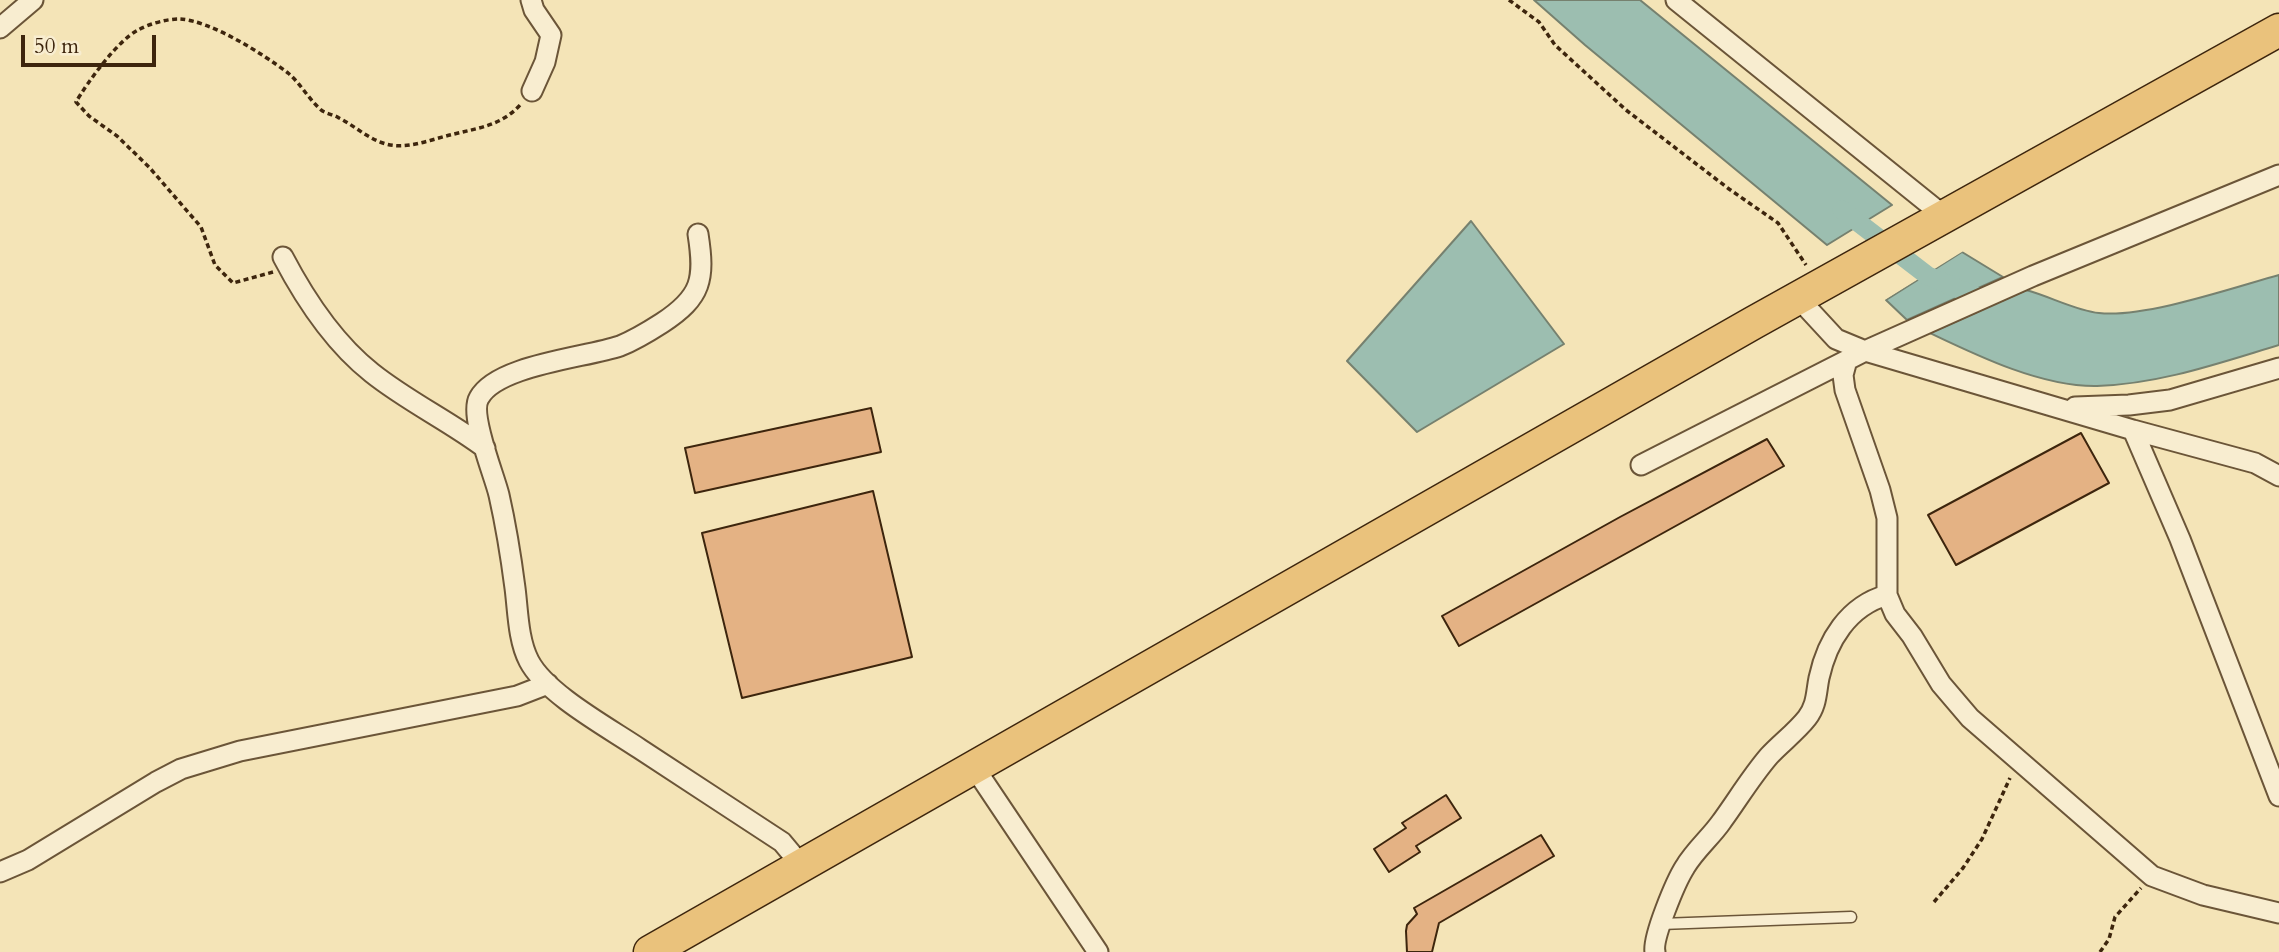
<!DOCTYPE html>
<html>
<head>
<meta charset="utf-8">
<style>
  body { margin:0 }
  #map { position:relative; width:2279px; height:952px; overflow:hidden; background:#f4e4b7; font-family:Cardo,serif }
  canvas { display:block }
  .scale { position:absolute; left:21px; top:35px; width:135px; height:32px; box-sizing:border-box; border:4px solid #3d250d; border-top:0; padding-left:9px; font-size:21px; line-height:24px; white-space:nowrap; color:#3d250d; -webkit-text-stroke:5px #f8edd0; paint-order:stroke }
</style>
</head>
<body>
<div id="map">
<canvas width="2279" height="952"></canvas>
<div class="scale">50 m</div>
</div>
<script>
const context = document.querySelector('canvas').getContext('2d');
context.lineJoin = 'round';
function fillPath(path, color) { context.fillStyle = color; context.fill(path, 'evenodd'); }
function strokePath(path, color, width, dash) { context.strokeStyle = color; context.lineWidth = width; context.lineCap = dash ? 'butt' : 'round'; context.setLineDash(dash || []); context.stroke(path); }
const water = new Path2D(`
  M1534,0H1640L1892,205L1827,245L1585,45Z
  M1471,221L1564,344L1417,432L1347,361Z
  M1962,252L2003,277L1907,320L1886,300Z
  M2279,275V345C2219,363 2160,384 2097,386C2042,387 1978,356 1930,333L2026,290C2049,296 2077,311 2099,313C2145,318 2232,288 2279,275Z`);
fillPath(water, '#9cbeb0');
strokePath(water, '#76816f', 2);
fillPath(new Path2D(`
  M1960,249L1965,250L1883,301L1885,297Z`), '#f4e4b7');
strokePath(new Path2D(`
  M1842,210L1928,276L1994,304`), '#9cbeb0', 19);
const building = new Path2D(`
  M871,408L881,452L695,493L685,448Z
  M2081,433L2109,483L1956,565L1928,515Z
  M1767,439L1784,466L1459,646L1442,616L1620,517Z
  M873,491L912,657L742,698L702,533Z
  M1446,795L1461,818L1416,846L1420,852L1389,872L1374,849L1406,828L1402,823Z
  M1541,835L1554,856L1439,923L1432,952H1407L1406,931L1407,925L1417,914L1414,908Z`);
fillPath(building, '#e4b284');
strokePath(building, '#3d250d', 2);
const lane = new Path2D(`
  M1661,924L1851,917`);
const street = new Path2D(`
  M531,0L534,10L551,35L545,62L532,91
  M1676,0L1944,216
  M0,28L33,0
  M698,234C705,279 702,297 662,323C648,332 635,340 620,346C584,358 497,365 479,398C469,415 494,474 499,495C506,526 511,557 515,588C518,611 518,640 529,661C546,694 609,728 640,749C687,780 735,811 782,842L802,866
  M283,257C305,299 334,343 372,373C407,401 449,421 485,448
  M1799,299L1836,339L1865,351L2133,430L2255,463L2279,476
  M1847,360L1843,375L1845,390L1880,490L1887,518V595L1895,614L1912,636L1941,684L1970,718L2152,876L2203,895L2279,913
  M2075,407L2129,405L2170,400L2279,368
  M2133,430L2180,539L2279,796
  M1641,465L1865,351L2033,276L2279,175
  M974,767L1098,952
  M0,872L28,860L156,782L181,769L240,751L517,696L548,684
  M1655,952C1652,938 1676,881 1685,867C1695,850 1711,837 1722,821C1738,799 1751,777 1769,756C1781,743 1796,732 1807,718C1817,705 1816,693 1819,678C1827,641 1848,606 1887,595`);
const primary = new Path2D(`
  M650,952L1753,323L2279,30`);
strokePath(lane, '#6b5538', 13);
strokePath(street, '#6b5538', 23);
strokePath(primary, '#3d250d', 35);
strokePath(new Path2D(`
  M1509,0L1539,22L1555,45L1626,110L1729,189L1778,223L1806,265
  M273,272L233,283L215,265L201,227L149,167L117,136L89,116L76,102C87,83 118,40 138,30C149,24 166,19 179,19C210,20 263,54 288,73C300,83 308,98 320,109C325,114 333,114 339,118C355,126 368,139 386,144C407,150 432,139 454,134C479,128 502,125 520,105
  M1934,902L1963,868L1982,839L2010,778
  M2100,952L2109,939L2115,917L2141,888`), '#3d250d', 3.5, [5, 3.5]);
strokePath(lane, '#f8edd0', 10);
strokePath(street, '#f8edd0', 19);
strokePath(primary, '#eac27c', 32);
</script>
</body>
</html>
